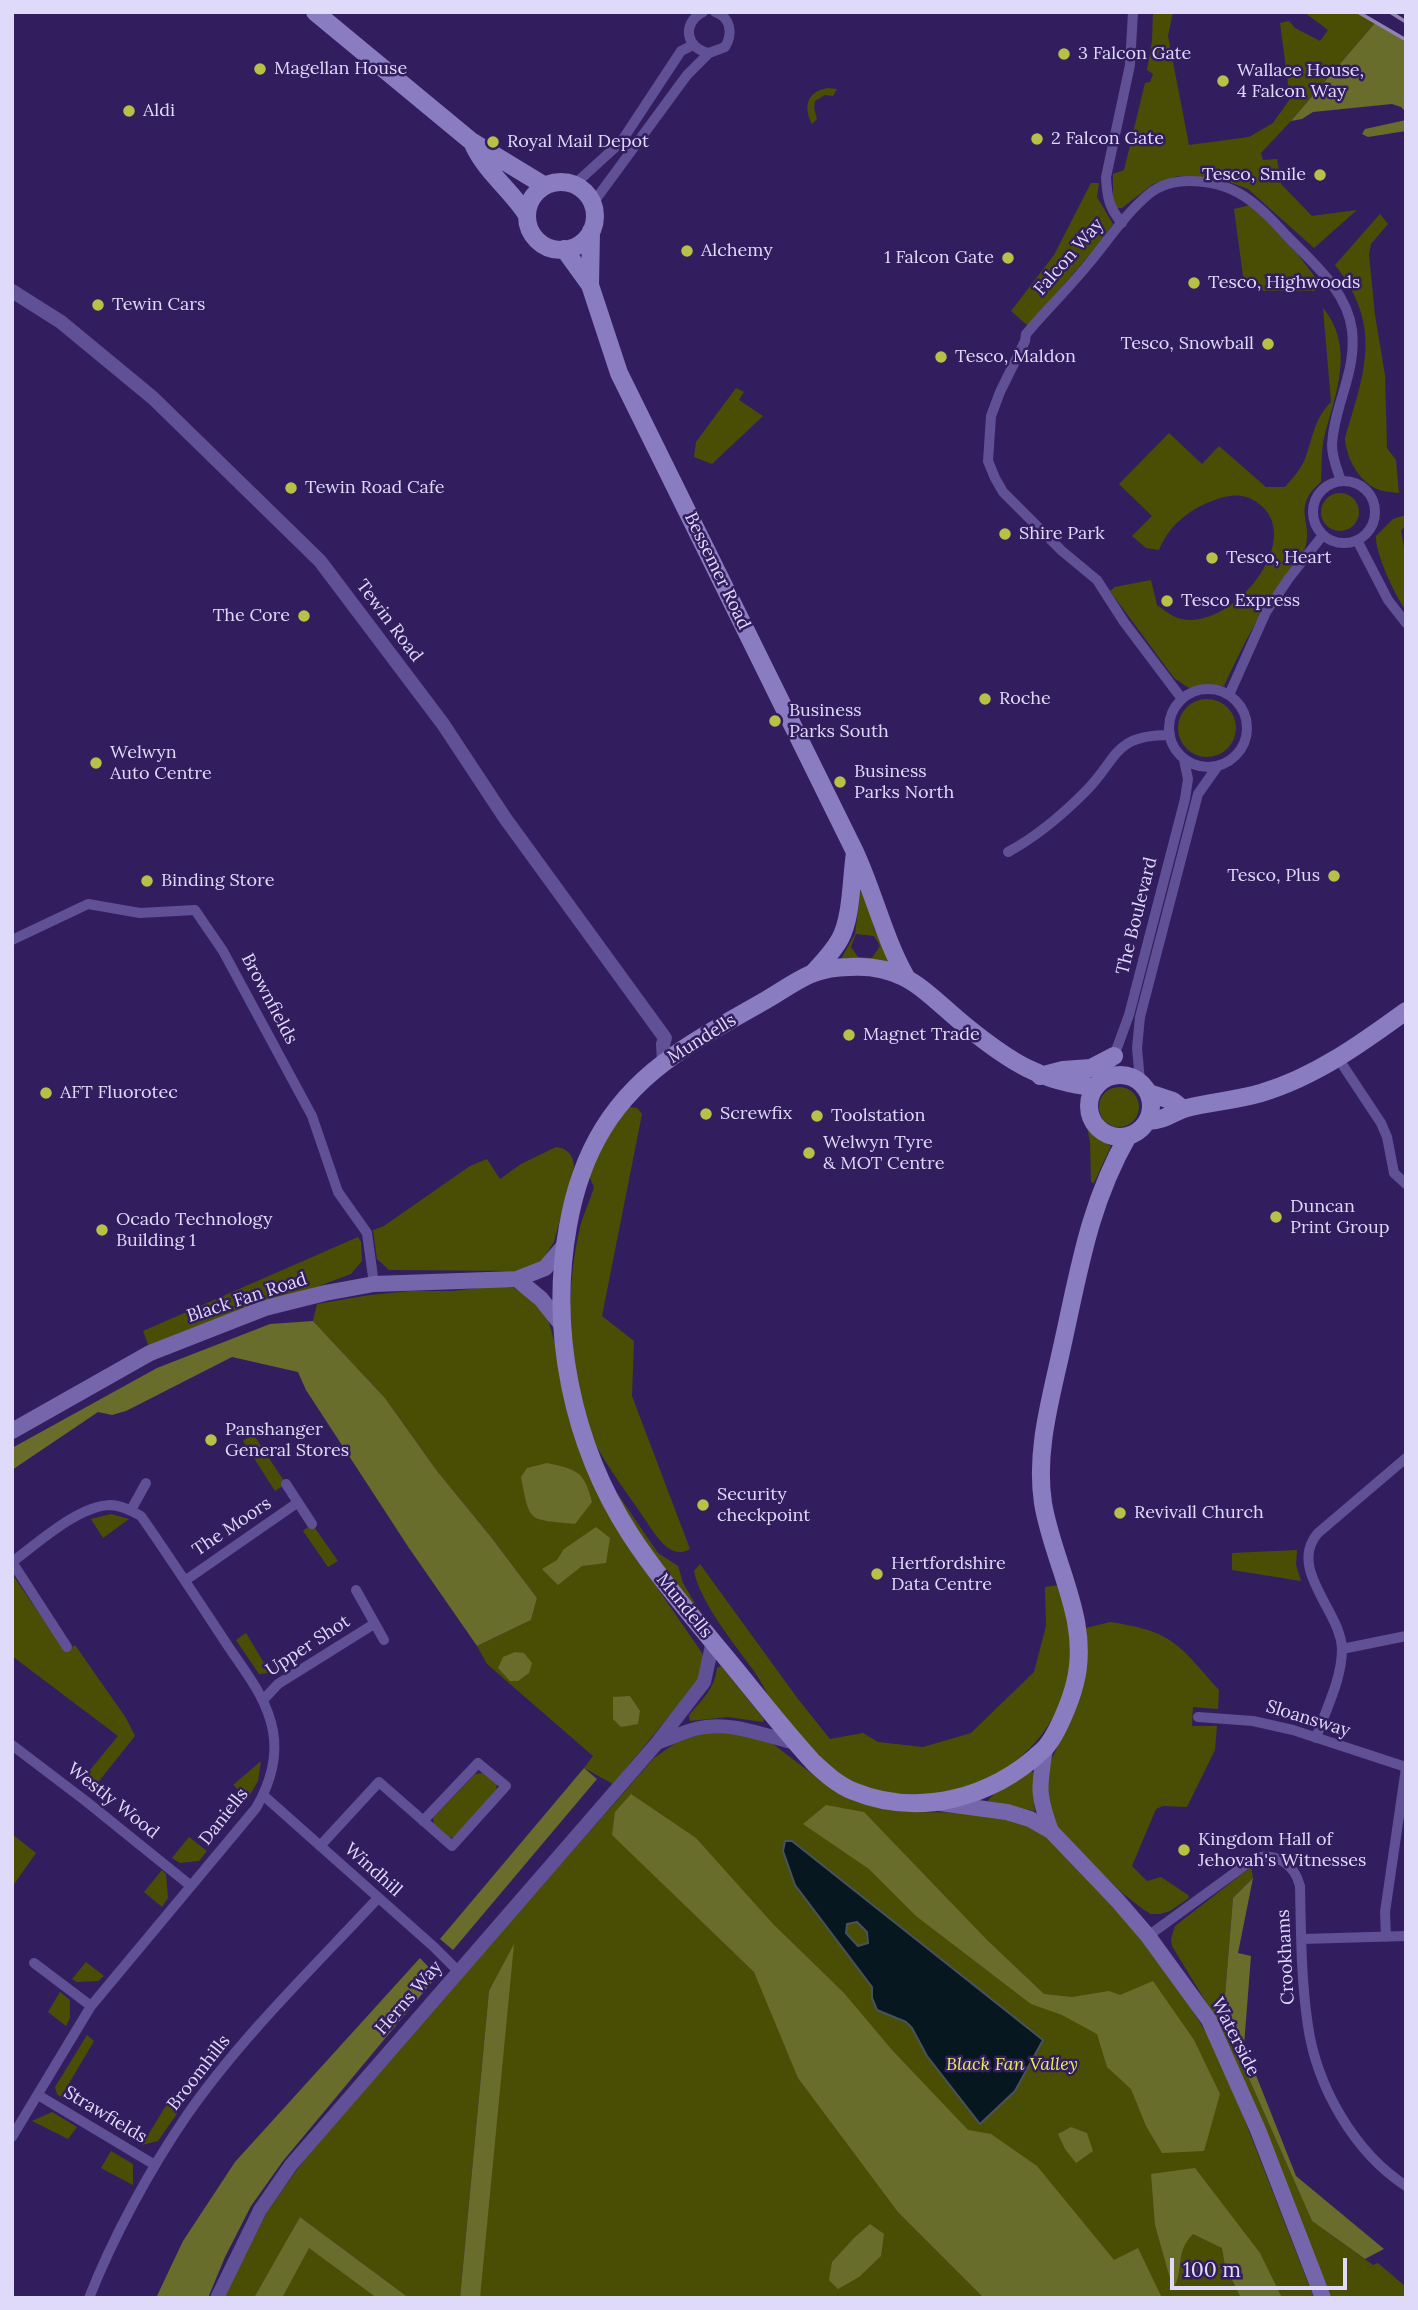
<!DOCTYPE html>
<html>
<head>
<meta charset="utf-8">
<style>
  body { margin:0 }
  #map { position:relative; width:1418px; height:2310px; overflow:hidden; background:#321e5f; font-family:Lora,serif }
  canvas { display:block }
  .frame { position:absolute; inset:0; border:14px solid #dfdafa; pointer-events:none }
  .scale { position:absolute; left:1170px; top:2258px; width:177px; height:32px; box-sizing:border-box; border:4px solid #dfdafa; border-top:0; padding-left:9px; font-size:21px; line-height:24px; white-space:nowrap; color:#dfdafa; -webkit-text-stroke:5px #321e5f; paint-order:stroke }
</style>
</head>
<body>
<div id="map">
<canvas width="1418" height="2310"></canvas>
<div class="frame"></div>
<div class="scale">100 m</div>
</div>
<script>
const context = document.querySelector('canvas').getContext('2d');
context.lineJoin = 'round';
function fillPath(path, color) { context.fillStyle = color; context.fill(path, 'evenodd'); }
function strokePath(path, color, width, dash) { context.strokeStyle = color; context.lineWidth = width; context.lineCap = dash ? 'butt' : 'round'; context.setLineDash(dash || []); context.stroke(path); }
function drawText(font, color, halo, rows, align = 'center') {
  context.font = font + ' Lora,serif'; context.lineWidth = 5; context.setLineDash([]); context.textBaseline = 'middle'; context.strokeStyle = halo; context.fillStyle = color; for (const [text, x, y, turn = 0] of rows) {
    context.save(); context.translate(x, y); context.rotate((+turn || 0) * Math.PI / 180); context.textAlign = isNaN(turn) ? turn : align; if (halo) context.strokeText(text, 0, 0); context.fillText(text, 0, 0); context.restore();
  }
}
fillPath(new Path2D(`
  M1153,12H1173L1168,36L1189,145L1249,137L1273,123L1290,99L1280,23L1289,21L1295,28L1320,41L1328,30L1304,12H1360L1375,23L1291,121L1261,153L1263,160L1277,159L1281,184L1312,216L1357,210L1314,248L1248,189L1221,179L1178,176L1153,184L1122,208H1117L1113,199V174L1124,170L1145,83L1150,82L1153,74L1147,70L1152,41Z
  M828,88L837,89L833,96L825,95L815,101L814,108L817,119L812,124C803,107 807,91 828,88Z
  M1091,183H1099L1097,197L1113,224L1097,246L1028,326L1011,311L1054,255Z
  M1250,205L1297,253L1321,285L1315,291H1264L1243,276L1234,209Z
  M1380,214L1388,224L1371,244L1369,255L1375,315L1385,375L1387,448L1396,460L1399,493C1392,492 1383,492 1377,489C1358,481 1346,457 1345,438C1365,371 1383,326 1335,265Z
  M1323,308C1356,348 1335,395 1324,438C1321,452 1322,468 1321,482C1289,509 1316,523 1304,551C1298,568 1280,584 1270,599C1252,627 1238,656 1224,686L1189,688L1174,678L1110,591L1115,587L1151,580L1157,605C1163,609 1169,614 1175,617C1227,638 1309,539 1258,503C1243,492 1228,495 1212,501C1188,510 1169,526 1159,550L1146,548L1132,536L1152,516L1119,484L1169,433L1202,464L1219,446L1266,487H1285C1292,479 1301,469 1305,459C1313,437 1314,419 1331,402Z
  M736,388L744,392L739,400L763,416L712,464L694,457L696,442Z
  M1321 512a19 19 0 1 1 38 0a19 19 0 1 1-38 0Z
  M1406,515V524L1401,531L1406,558V610C1395,597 1375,552 1376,536L1393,519Z
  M1178 728a29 29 0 1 1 58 0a29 29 0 1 1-58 0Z
  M863,887L874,928L890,963L841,959L855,934L861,888ZM856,934L874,936L880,946L872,958L858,957L851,947Z
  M1099 1107a20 20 0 1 1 40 0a20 20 0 1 1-40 0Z
  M629,1107L637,1108L642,1114L602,1316L634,1341L632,1396L690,1549C670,1561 656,1535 646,1521C629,1495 608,1469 594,1441C590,1432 588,1420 585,1410C567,1352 566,1292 579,1232C582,1216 590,1202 594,1187L589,1176L598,1150Z
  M1087,1127L1094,1135L1111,1146L1094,1183L1091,1182L1090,1141Z
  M556,1147C567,1148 573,1155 574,1166L554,1242L540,1264L524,1271L389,1270L377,1259L373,1230L384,1226L470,1166L487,1159L500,1179L521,1164Z
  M358,1237L361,1242L362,1261L351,1274L150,1349L143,1331Z
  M498,1286L514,1288L525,1294L546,1312L554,1340L568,1410L634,1554L702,1653L705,1663L703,1675L613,1784L584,1768L593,1756L487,1664L477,1646L531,1620L537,1598L491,1537L437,1471L385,1398L313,1321L317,1304L370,1295L411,1291H452Z
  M253,1434L286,1484L275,1491L243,1441Z
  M617,1493L658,1553L678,1566L683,1583L700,1612L698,1613L654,1557L616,1496Z
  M111,1514L129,1519L103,1538L91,1519Z
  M312,1524L338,1561L328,1567L303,1531Z
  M1297,1550L1296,1565L1301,1581L1232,1570V1553Z
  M700,1564L798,1699L830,1739L863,1733L878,1742L923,1747L971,1733L1034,1672L1046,1626L1045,1587L1060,1585C1067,1609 1074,1637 1071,1663C1065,1716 1031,1758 984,1781C976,1785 968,1790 960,1792C951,1795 938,1794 928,1794C902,1796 875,1794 851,1781C825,1766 797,1736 778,1712C769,1699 763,1684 754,1671C735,1645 700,1602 694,1571Z
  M12,1574L66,1652L75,1645L126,1718L135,1736L92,1790L81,1781L118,1736L12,1656Z
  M1110,1622C1173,1631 1179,1645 1219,1690L1218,1709L1193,1707L1192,1726H1217L1215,1750L1187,1807L1163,1806L1156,1809L1132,1866L1147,1881L1161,1877L1188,1895L1189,1898L1170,1911L1160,1914H1151L1144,1910L1121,1892L1061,1832L1050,1816L1045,1773L1061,1739L1087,1654L1086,1628Z
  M246,1633L270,1673L259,1674L236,1640Z
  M721,1666L764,1719L763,1722L728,1717L690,1721L689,1715C702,1700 715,1688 717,1668Z
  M714,1730L769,1741L836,1792L859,1802L909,1812L991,1813L1018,1819L1047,1837L1127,1920L1182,1994L1209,2037L1235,2095L1314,2298H476L489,1991L460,2298H409L300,2217L291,2233L381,2298H224L267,2212L299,2167L351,2104L654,1758L677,1742Z
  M261,1761L258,1781L248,1798L233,1785Z
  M1029,1771L1034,1773L1033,1790L1035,1811L988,1801C993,1792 1019,1780 1029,1771Z
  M483,1773L497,1784L496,1791L456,1837L448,1838L434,1825L433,1818L475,1774Z
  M12,1834L36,1853L12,1887Z
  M189,1837L207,1851L199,1861L180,1863L172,1858Z
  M1251,1867L1253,1878L1233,1898L1223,2020L1312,2221L1373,2265L1378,2263L1406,2287V2298H1328L1209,2007L1172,1946L1171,1939L1175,1926Z
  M162,1870L166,1874L168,1898L162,1907L144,1892Z
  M86,1962L104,1976L98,1981L77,1982L72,1979Z
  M60,1992L70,2000V2018L66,2026L48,2012Z
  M87,2035L94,2041L61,2097L57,2094L55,2087Z
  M173,2094L185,2102L158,2141L142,2145Z
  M52,2112L77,2127L68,2139L32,2121Z
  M111,2151L133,2164V2185L101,2168Z`), '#4a4e05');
fillPath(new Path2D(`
  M1375,23L1406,42V112L1401,107L1392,104L1313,112L1302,119L1291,121Z
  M1406,120V131L1368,137L1362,134L1365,129Z
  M313,1321L385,1398L437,1471L491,1537L537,1598L531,1620L477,1646L409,1548L306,1390L298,1372L232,1357L126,1411L112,1415L98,1412L12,1470V1448L157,1368L270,1324Z
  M547,1463C577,1470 584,1470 592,1502L575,1524C528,1519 530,1524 521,1477L527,1468Z
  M596,1527L610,1538L606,1563L582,1566L558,1585L542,1569L557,1560L564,1549Z
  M515,1652L524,1653L532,1663L529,1673L518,1681H510L498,1668L503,1657Z
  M630,1696L640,1711L638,1724L621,1727L613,1719V1697Z
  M584,1768L597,1779L453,1950L440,1939Z
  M631,1794L696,1838L773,1924L844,1993L892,2050L968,2130L991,2134L1037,2166L1114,2260L1138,2248L1162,2298H984L898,2212L798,2078L754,1972L612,1835L615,1812Z
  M826,1805L864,1812L987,1940L1044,1994L1072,1997L1109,1991L1120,1995L1153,1981L1194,2040L1220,2094L1204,2151L1162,2153L1146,2126L1131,2089L1107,2067L1097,2034L1062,2015L1031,2004L916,1916L869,1869L803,1824Z
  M1253,1878L1238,1953L1251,1956L1244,2045L1296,2176L1384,2249L1365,2259L1312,2221L1223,2020L1233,1898Z
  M514,1944L480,2298H460L489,1991Z
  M420,1958L437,1976L283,2161L251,2206L225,2257L208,2298H156L183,2241L235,2162Z
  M1071,2127L1087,2133L1093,2151L1076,2163L1065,2149L1058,2134Z
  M1195,2168L1260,2253L1282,2298H1241L1225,2265L1222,2248L1193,2234C1174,2253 1185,2269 1173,2289L1155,2225L1151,2174Z
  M300,2217L409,2298H377L309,2248L282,2298H254Z
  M870,2224L884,2234L881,2256L859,2277L838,2289L829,2280L832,2262L854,2238Z`), '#686d2c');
const water = new Path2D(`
  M785,1841H792L1043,2040L1015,2091L980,2124L927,2056L912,2028L906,2022L877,2010L872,1998V1987L795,1885L783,1851ZM857,1922L867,1932L868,1943L858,1946L846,1933L847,1924Z`);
fillPath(water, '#061720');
strokePath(water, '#475261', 2);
strokePath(new Path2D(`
  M703,12C681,23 686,49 709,53L725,47C733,34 731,17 715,12
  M575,184L621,142L681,51L693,45
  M593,203L687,75L709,53
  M1122,223C1109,208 1107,197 1106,177L1130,65L1133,12
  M1313 512a31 31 0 1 1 62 0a31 31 0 1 1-62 0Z
  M1357,540L1388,600L1406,623
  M1169 728a39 39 0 1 1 78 0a39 39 0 1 1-78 0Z
  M1229,695L1266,612L1289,578L1323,535
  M1182,699L1124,622L1097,580L1062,551L1003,492L995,478L988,461L991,416L1000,392L1025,341L1026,334C1047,309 1070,287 1090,262C1109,239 1126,213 1149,194C1160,185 1175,181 1189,181C1236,181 1257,204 1287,236C1313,263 1347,291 1352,330C1357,373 1334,404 1332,445C1332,458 1337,469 1341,481
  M1008,852C1036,837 1063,814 1085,792C1119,758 1112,735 1170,735
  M12,940L88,904L140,913L195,910L223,951L312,1116L338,1192L367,1233L374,1284
  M1338,1058L1381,1123L1387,1137L1394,1173L1406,1184
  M1106,1078L1129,1015L1185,799L1188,779L1184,760
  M1140,1081L1137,1048L1140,1017L1198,794L1217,767
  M286,1484L312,1524
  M131,1510L146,1483
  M186,1580L297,1503
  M356,1590L384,1640
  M1342,1649L1406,1636
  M264,1699L278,1684L374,1624
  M1198,1717L1253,1721L1293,1730L1406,1767
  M1316,1738C1326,1709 1342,1679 1342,1649C1341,1611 1287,1569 1318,1533L1406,1458
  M12,1745L87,1802L191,1886
  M263,1795L434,1947L458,1971
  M320,1846L379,1782L452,1846L506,1786L478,1763L423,1821
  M1148,1936L1255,1858C1276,1852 1295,1865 1300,1886C1301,1933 1301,1980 1308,2026C1317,2087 1354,2152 1406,2186
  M1386,1937L1385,1912L1406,1768
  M1302,1939L1406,1936
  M34,1963L91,2006
  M38,2095L155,2165
  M12,2137L91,2006L256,1808C270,1784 278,1759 273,1731C267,1698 246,1673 228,1646C199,1602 171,1559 141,1516C132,1511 121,1505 110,1505C78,1506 38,1543 12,1562L67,1647
  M89,2298C113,2237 150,2169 187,2115C242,2036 313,1968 378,1898`), '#605095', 10);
strokePath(new Path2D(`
  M12,291L61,322L153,398L320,561L443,724L505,818L665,1038L663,1044L664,1062
  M657,1743C671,1738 685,1731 699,1728C732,1721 764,1736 796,1743
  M217,2298L260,2210L291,2165L657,1743L704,1682L713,1641`), '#605095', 14);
strokePath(new Path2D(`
  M517,1279L541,1299L561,1324
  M12,1431L150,1353L265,1308L325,1293L374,1284L517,1279L545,1268L564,1246
  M1045,1749C1039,1787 1037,1794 1051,1831
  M940,1803L1007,1812L1030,1819L1051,1831L1117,1900L1148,1936L1209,2020L1258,2130L1323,2298`), '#7566ab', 16);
strokePath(new Path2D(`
  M315,12L471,141L545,186
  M474,146C486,172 512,191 527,215
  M527 216a34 34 0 1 1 68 0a34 34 0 1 1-68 0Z
  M591,231L590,285L619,373L855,852C874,893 884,938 906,977
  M564,249L590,285
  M812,974C822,963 833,952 840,939C852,917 851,879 855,853
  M1089 1106a31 31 0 1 1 62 0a31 31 0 1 1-62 0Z
  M1040,1076L1063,1070L1091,1068L1114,1056
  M1095,1087C1041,1082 1009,1061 967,1027C928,996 907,963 849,967C838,967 822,970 811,974C795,981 780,992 766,1000C735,1018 704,1034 676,1054C613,1097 581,1152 568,1226C549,1331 572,1444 630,1534C656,1574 687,1610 718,1648C750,1686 780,1726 814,1763C826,1774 838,1785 853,1791C919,1818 992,1798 1043,1750C1056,1738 1071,1700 1075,1683C1091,1620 1053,1564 1043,1503C1035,1451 1051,1398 1062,1347C1079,1271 1089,1204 1128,1136
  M1149,1093L1173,1101L1183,1109
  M1148,1121C1167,1120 1172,1112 1187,1108C1212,1102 1237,1100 1261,1093C1315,1077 1362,1043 1406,1011`), '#8a7cc0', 18);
strokePath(new Path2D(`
  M1358,12L1406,40
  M1390,12L1406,22`), '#9084b3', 3.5);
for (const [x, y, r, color] of [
  [1064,54,7,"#b9c046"],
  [260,69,7,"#b9c046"],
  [1223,81,7,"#b9c046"],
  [129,111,7,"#b9c046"],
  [1037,139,7,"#b9c046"],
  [493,142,7,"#b9c046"],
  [1320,175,7,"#b9c046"],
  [687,251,7,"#b9c046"],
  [1008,258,7,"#b9c046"],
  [1194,283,7,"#b9c046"],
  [98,305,7,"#b9c046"],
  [1268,344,7,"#b9c046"],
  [941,357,7,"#b9c046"],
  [291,488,7,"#b9c046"],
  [1005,534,7,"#b9c046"],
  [1212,558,7,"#b9c046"],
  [1167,601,7,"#b9c046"],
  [304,616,7,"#b9c046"],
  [985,699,7,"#b9c046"],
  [775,721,7,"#b9c046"],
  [96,763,7,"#b9c046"],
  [840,782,7,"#b9c046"],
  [1334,876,7,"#b9c046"],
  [147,881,7,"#b9c046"],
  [849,1035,7,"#b9c046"],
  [46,1093,7,"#b9c046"],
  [706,1114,7,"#b9c046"],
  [817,1116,7,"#b9c046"],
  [809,1153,7,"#b9c046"],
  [1276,1217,7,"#b9c046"],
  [102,1230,7,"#b9c046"],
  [211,1440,7,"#b9c046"],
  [703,1505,7,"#b9c046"],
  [1120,1513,7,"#b9c046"],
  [877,1574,7,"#b9c046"],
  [1184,1850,7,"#b9c046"]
]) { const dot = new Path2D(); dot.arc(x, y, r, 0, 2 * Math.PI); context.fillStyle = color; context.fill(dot); strokePath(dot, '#321e5f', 2.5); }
drawText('18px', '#dfdafa', '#321e5f', [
  ["3 Falcon Gate",1078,54],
  ["Magellan House",274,69],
  ["Wallace House,",1237,71],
  ["4 Falcon Way",1237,92],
  ["Aldi",143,111],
  ["2 Falcon Gate",1051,139],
  ["Royal Mail Depot",507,142],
  ["Tesco, Smile",1306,175,"right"],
  ["Alchemy",701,251],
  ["1 Falcon Gate",994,258,"right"],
  ["Tesco, Highwoods",1208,283],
  ["Tewin Cars",112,305],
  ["Tesco, Snowball",1254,344,"right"],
  ["Tesco, Maldon",955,357],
  ["Tewin Road Cafe",305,488],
  ["Shire Park",1019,534],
  ["Tesco, Heart",1226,558],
  ["Tesco Express",1181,601],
  ["The Core",290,616,"right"],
  ["Roche",999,699],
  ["Business",789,711],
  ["Parks South",789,732],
  ["Welwyn",110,753],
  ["Auto Centre",110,774],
  ["Business",854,772],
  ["Parks North",854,793],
  ["Tesco, Plus",1320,876,"right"],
  ["Binding Store",161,881],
  ["Magnet Trade",863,1035],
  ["AFT Fluorotec",60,1093],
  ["Screwfix",720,1114],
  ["Toolstation",831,1116],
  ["Welwyn Tyre",823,1143],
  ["& MOT Centre",823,1164],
  ["Duncan",1290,1207],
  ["Print Group",1290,1228],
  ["Ocado Technology",116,1220],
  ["Building 1",116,1241],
  ["Panshanger",225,1430],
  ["General Stores",225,1451],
  ["Security",717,1495],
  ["checkpoint",717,1516],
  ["Revivall Church",1134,1513],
  ["Hertfordshire",891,1564],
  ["Data Centre",891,1585],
  ["Kingdom Hall of",1198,1840],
  ["Jehovah's Witnesses",1198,1861]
], 'left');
drawText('18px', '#dfdafa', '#321e5f', [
  ["Falcon Way",1069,257,-49],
  ["Bessemer Road",717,571,64],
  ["Tewin Road",389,621,53],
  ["The Boulevard",1137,916,-76],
  ["Brownfields",269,999,62],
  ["Mundells",702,1039,-32],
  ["Black Fan Road",247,1298,-18],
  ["The Moors",232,1527,-34],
  ["Mundells",684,1606,51],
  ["Upper Shot",308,1646,-33],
  ["Sloansway",1308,1719,17],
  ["Westly Wood",113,1801,38],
  ["Daniells",224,1817,-52],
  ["Windhill",373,1870,42],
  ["Crookhams",1286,1957,-93],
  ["Herns Way",409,1998,-49],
  ["Waterside",1235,2037,63],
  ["Broomhills",199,2073,-52],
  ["Strawfields",105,2115,31]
]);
drawText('italic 18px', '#e6ef51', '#321e5f', [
  ["Black Fan Valley",1012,2065]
]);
</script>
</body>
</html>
